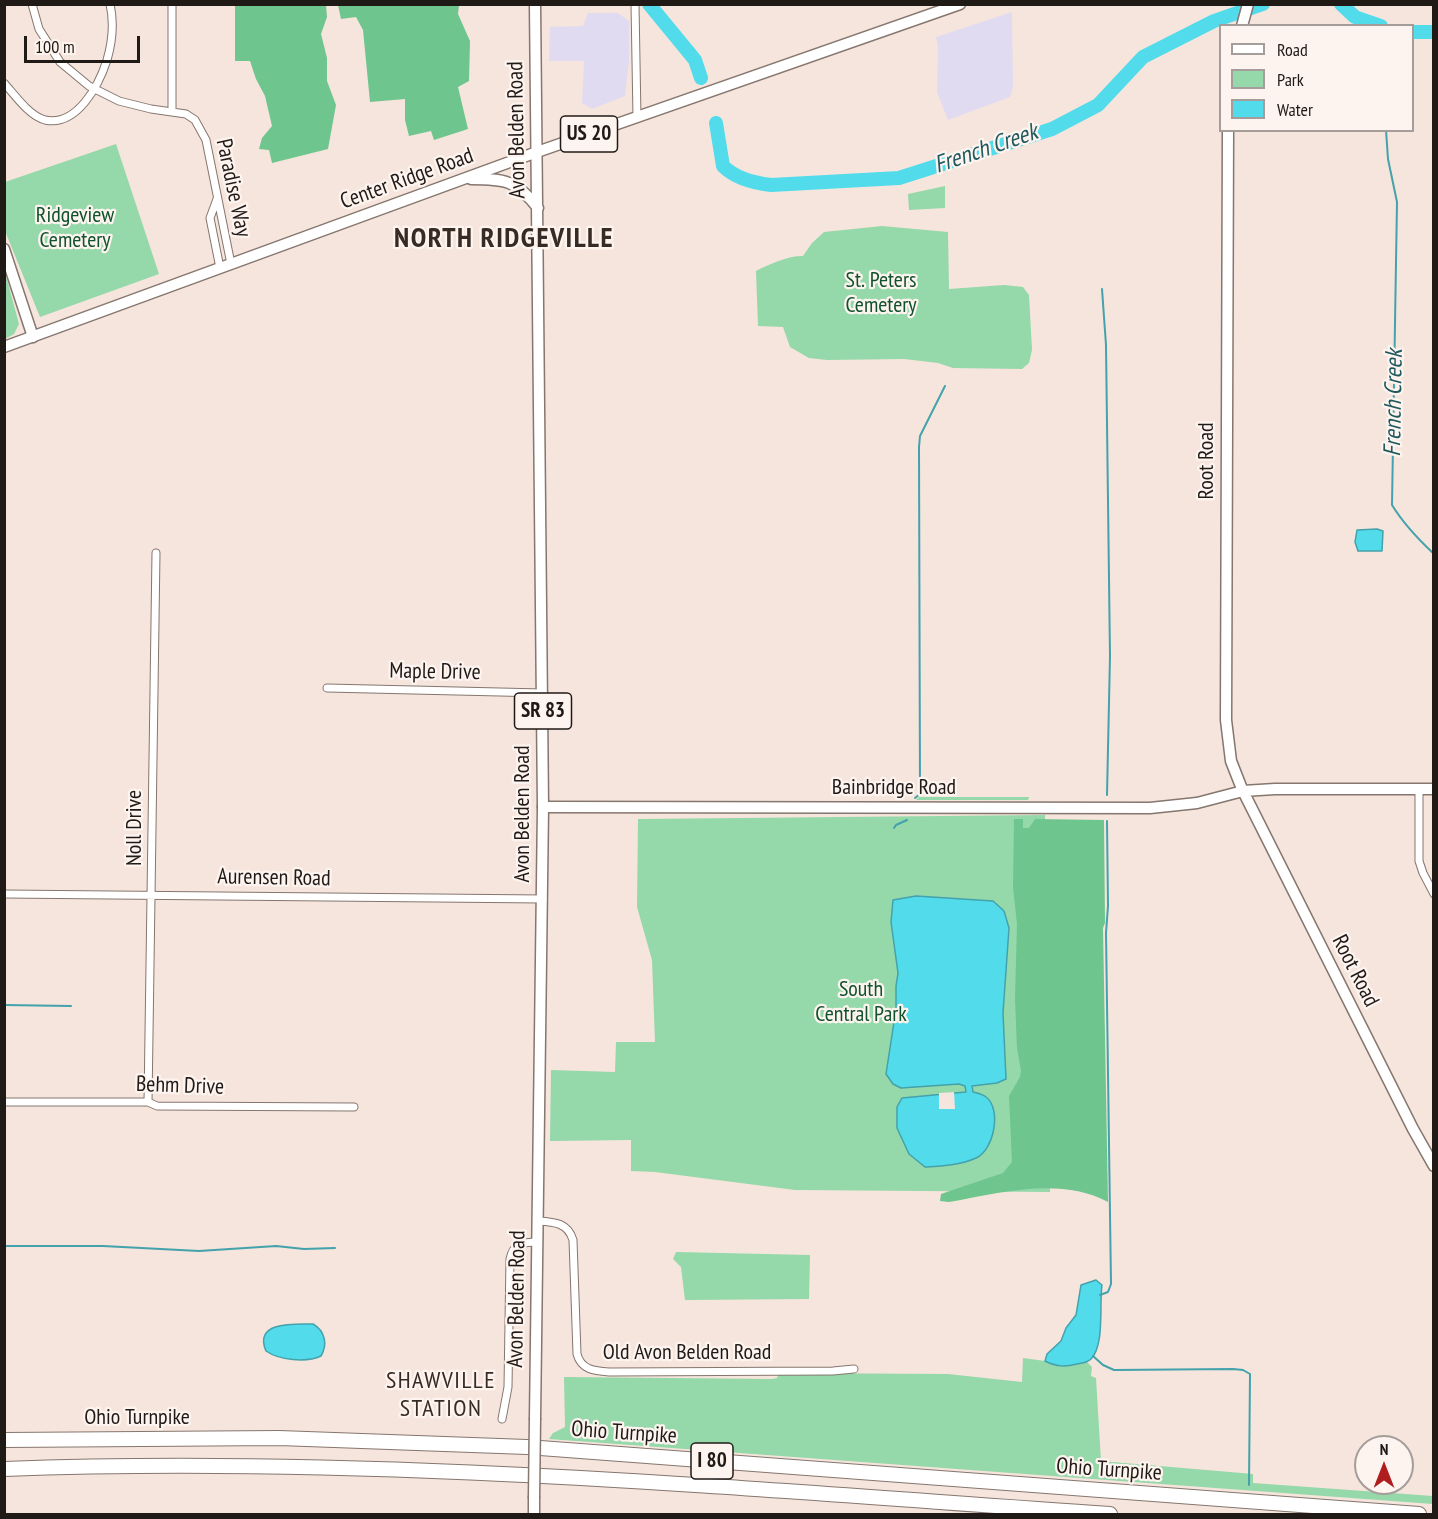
<!DOCTYPE html>
<html>
<head>
<meta charset="utf-8">
<style>
  body { margin:0 }
  #map { position:relative; width:1438px; height:1519px; overflow:hidden; background:#f6e5dc; font-family:"PT Sans Narrow",sans-serif }
  canvas { display:block }
  .frame { position:absolute; inset:0; border:6px solid #201a17; pointer-events:none }
  .legend { position:absolute; left:1219px; top:24px; width:195px; height:108px; box-sizing:border-box; background:#fef4ef; border:2px solid #a59d99; margin:0; padding:8px 10px; list-style:none; font-size:18px; color:#201a17 }
  .legend li { display:flex; align-items:center; gap:12px; height:30px }
  .legend b { width:30px; border:2px solid #a59d99 }
  .north { position:absolute; left:1354px; top:1435px; width:60px; height:60px; box-sizing:border-box; background:#fef4ef; border:2px solid #a59d99; border-radius:50%; rotate:0deg; font-size:16px; font-weight:700; line-height:24px; text-align:center; color:#201a17 }
  .north::after { content:''; display:block; margin:auto; width:21px; height:27px; background:#af1e1e; clip-path:polygon(50% 0,100% 100%,50% 72%,0 100%) }
  .scale { position:absolute; left:24px; top:36px; width:116px; height:27px; box-sizing:border-box; border:3px solid #201a17; border-top:0; padding-left:8px; font-size:18px; line-height:21px; white-space:nowrap; color:#201a17; -webkit-text-stroke:4px #fef4ef; paint-order:stroke }
</style>
</head>
<body>
<div id="map">
<canvas width="1438" height="1519"></canvas>
<div class="frame"></div>
<ul class="legend">
<li><b style="height:8px;background:#fff"></b>Road</li>
<li><b style="height:16px;background:#95d8aa"></b>Park</li>
<li><b style="height:16px;background:#52dceb"></b>Water</li>
</ul>
<div class="north">N</div>
<div class="scale">100 m</div>
</div>
<script>
const context = document.querySelector('canvas').getContext('2d');
context.lineJoin = 'round';
function fillPath(path, color) { context.fillStyle = color; context.fill(path, 'evenodd'); }
function strokePath(path, color, width, dash) { context.strokeStyle = color; context.lineWidth = width; context.lineCap = dash ? 'butt' : 'round'; context.setLineDash(dash || []); context.stroke(path); }
function drawText(font, color, halo, rows, align = 'center') {
  context.font = font + ' "PT Sans Narrow",sans-serif'; context.lineWidth = 4.5; context.setLineDash([]); context.textBaseline = 'middle'; context.strokeStyle = halo; context.fillStyle = color; for (const [text, x, y, turn = 0] of rows) {
    context.save(); context.translate(x, y); context.rotate((+turn || 0) * Math.PI / 180); context.textAlign = isNaN(turn) ? turn : align; if (halo) context.strokeText(text, 0, 0); context.fillText(text, 0, 0); context.restore();
  }
}
fillPath(new Path2D(`
  M1012,12L1013,87L1010,97L948,120L937,92L938,47L936,37Z
  M588,13H618L629,21V61L625,96L592,109L582,103L584,61H549L550,27L583,26Z`), '#e1dbf1');
fillPath(new Path2D(`
  M116,144L159,274L40,317L5,231V182Z
  M945,186V208L909,210L908,194Z
  M882,226L948,232L949,289L1004,285L1023,287L1029,295L1032,350L1029,363L1022,369L953,368L938,363L904,359L827,360L809,358L790,347L783,327L758,326L756,271C770,264 787,256 803,256L812,243L824,232Z
  M5,272L19,324L14,334L5,339Z
  M919,797H1029L1028,800H916Z
  M1045,815L1050,1192L795,1190L655,1172L631,1171V1140L550,1141L551,1070L615,1072L616,1042H655L652,960L637,907L638,819Z
  M676,1252L810,1255L809,1299L685,1300L681,1267L673,1259Z
  M1023,1358L1045,1361L1055,1366H1067L1087,1362L1092,1367L1091,1376L1096,1378L1101,1461L1253,1474V1483L1433,1496V1504L549,1439L553,1433L565,1427L564,1377L772,1379L777,1378L779,1373L948,1374L1022,1382Z`), '#95d8aa');
fillPath(new Path2D(`
  M235,5H326L327,17L321,34L327,58V81L336,105L328,149L272,163L269,150L259,149L262,138L272,126L265,96L256,79L250,61H235Z
  M338,5H459L458,14L470,41L469,81L458,87L468,129L434,140L431,131L409,136L405,120V99L370,102L363,30L356,17L341,19Z
  M1014,819H1023V828H1029L1035,819L1104,820L1105,923L1103,928L1108,1202C1060,1176 1000,1193 949,1202L940,1201L941,1194L1003,1173L1012,1162L1009,1096L1020,1077L1021,1071L1017,1048L1015,999L1017,924L1013,887Z`), '#6ec58d');
const water = new Path2D(`
  M1377,529L1383,531L1382,551H1358L1355,542L1357,530Z
  M916,896L993,901L1004,911L1009,928L1003,1013L1006,1079L997,1083L972,1086L973,1092C977,1093 982,1094 986,1097C1002,1109 994,1150 976,1158C961,1165 942,1166 925,1167L909,1154L897,1128V1107L902,1098L966,1092L965,1086L959,1084L901,1088L893,1084L886,1074L896,1009V986L898,973L891,922L893,900Z
  M1096,1280L1102,1285C1099,1304 1105,1345 1091,1359C1087,1363 1082,1363 1077,1364C1065,1367 1057,1367 1045,1361L1047,1354L1061,1341L1066,1328L1076,1315L1081,1285Z
  M313,1324C325,1331 328,1344 321,1356C306,1363 279,1360 266,1351C253,1321 295,1324 313,1324Z`);
fillPath(water, '#52dceb');
strokePath(water, '#43a2ab', 1.5);
fillPath(new Path2D(`
  M954,1092L955,1109H939V1093Z`), '#f6e5dc');
strokePath(new Path2D(`
  M1386,130L1388,159L1397,202L1392,505C1403,523 1418,539 1434,554
  M1102,289L1106,345L1110,656L1107,795
  M915,798L920,794L919,447L920,436L945,386
  M894,828L896,825L907,820
  M4,1005L71,1006
  M4,1246H103L199,1251L276,1246L304,1249L335,1248
  M1100,1295L1108,1292L1111,1284L1106,933L1108,906L1107,821
  M1093,1356L1103,1365L1114,1370L1233,1369L1243,1370L1250,1374L1249,1485`), '#43a2ab', 2);
strokePath(new Path2D(`
  M649,4L695,60L701,78
  M1341,4L1355,17L1381,26
  M1412,32H1434
  M716,123L723,166C736,179 754,183 771,185L899,178L1052,129L1098,105L1143,57L1214,21L1263,4`), '#52dceb', 14);
const street = new Path2D(`
  M32,4L39,29L60,62L89,86L119,101L151,109L186,114L195,120L206,140L231,264
  M172,4V112
  M635,4L637,118
  M4,83C15,95 29,116 45,120C77,127 99,85 107,60C112,43 114,22 110,4
  M217,199L210,218L220,268
  M327,688L543,693
  M1419,789V861L1423,873L1434,894
  M4,894L543,899
  M4,1102H148L157,1106L354,1107
  M148,1102L156,553
  M538,1221C555,1222 568,1223 573,1240L577,1354C581,1370 595,1371 609,1372L833,1371L854,1369
  M502,1419L508,1387L510,1259C513,1243 524,1242 538,1242`);
const secondary = new Path2D(`
  M1242,26L1248,4
  M1228,130L1226,720L1231,761L1242,789
  M4,249L33,337
  M1243,791L1413,1129L1434,1166
  M543,807L1150,808L1197,803L1243,791L1275,789H1434`);
const primary = new Path2D(`
  M535,4L543,807L535,1418
  M471,179C505,179 516,180 538,208
  M4,347L537,152L960,4
  M534,1514V1498`);
const highway = new Path2D(`
  M4,1440L279,1438L527,1447L1419,1514
  M4,1469C374,1455 742,1489 1110,1514`);
strokePath(street, '#85766e', 9);
strokePath(secondary, '#85766e', 13);
strokePath(primary, '#85766e', 13);
strokePath(highway, '#85766e', 16);
strokePath(street, '#fff', 7);
strokePath(secondary, '#fff', 10);
strokePath(primary, '#fff', 10);
strokePath(highway, '#fff', 14);
const primaryBridge = new Path2D(`
  M534,1498L535,1418`);
strokePath(primaryBridge, '#85766e', 13, []);
strokePath(primaryBridge, '#fff', 10);
for (const [x, y, w] of [
  [589,134,57],
  [543,711,57],
  [712,1461,42]
]) { const box = new Path2D(); box.roundRect(x - w / 2, y - 18, w, 36, 4.5); context.fillStyle = '#fef4ef'; context.fill(box); strokePath(box, '#201a17', 1.5); }
drawText('bold 21px', '#201a17', null, [
  ["US 20",589,134],
  ["SR 83",543,711],
  ["I 80",712,1461]
]);
drawText('22px', '#201a17', '#fef4ef', [
  ["Avon Belden Road",517,130,-91],
  ["Center Ridge Road",407,179,-20],
  ["Paradise Way",233,188,78],
  ["Root Road",1207,461,-90],
  ["Maple Drive",435,672,1],
  ["Bainbridge Road",894,788],
  ["Avon Belden Road",523,814,-90],
  ["Noll Drive",135,828,-90],
  ["Aurensen Road",274,878,1],
  ["Root Road",1355,971,63],
  ["Behm Drive",180,1086,2],
  ["Avon Belden Road",517,1299,-89],
  ["Old Avon Belden Road",687,1353],
  ["Ohio Turnpike",137,1418],
  ["Ohio Turnpike",624,1433,4],
  ["Ohio Turnpike",1109,1470,4]
]);
drawText('22px', '#0f522d', '#fef4ef', [
  ["Ridgeview",75,216],
  ["Cemetery",75,241],
  ["St. Peters",881,281],
  ["Cemetery",881,306],
  ["South",861,990],
  ["Central Park",861,1015]
]);
drawText('italic 24px', '#1f595f', '#fef4ef', [
  ["French Creek",986,149,-19],
  ["French Creek",1394,403,-89]
]);
context.letterSpacing = '1.5px';
drawText('24px', '#372b24', '#fef4ef', [
  ["SHAWVILLE",441,1381],
  ["STATION",441,1409]
]);
context.letterSpacing = '0px';
context.letterSpacing = '1.5px';
drawText('bold 28px', '#372b24', '#fef4ef', [
  ["NORTH RIDGEVILLE",504,239]
]);
context.letterSpacing = '0px';
</script>
</body>
</html>
